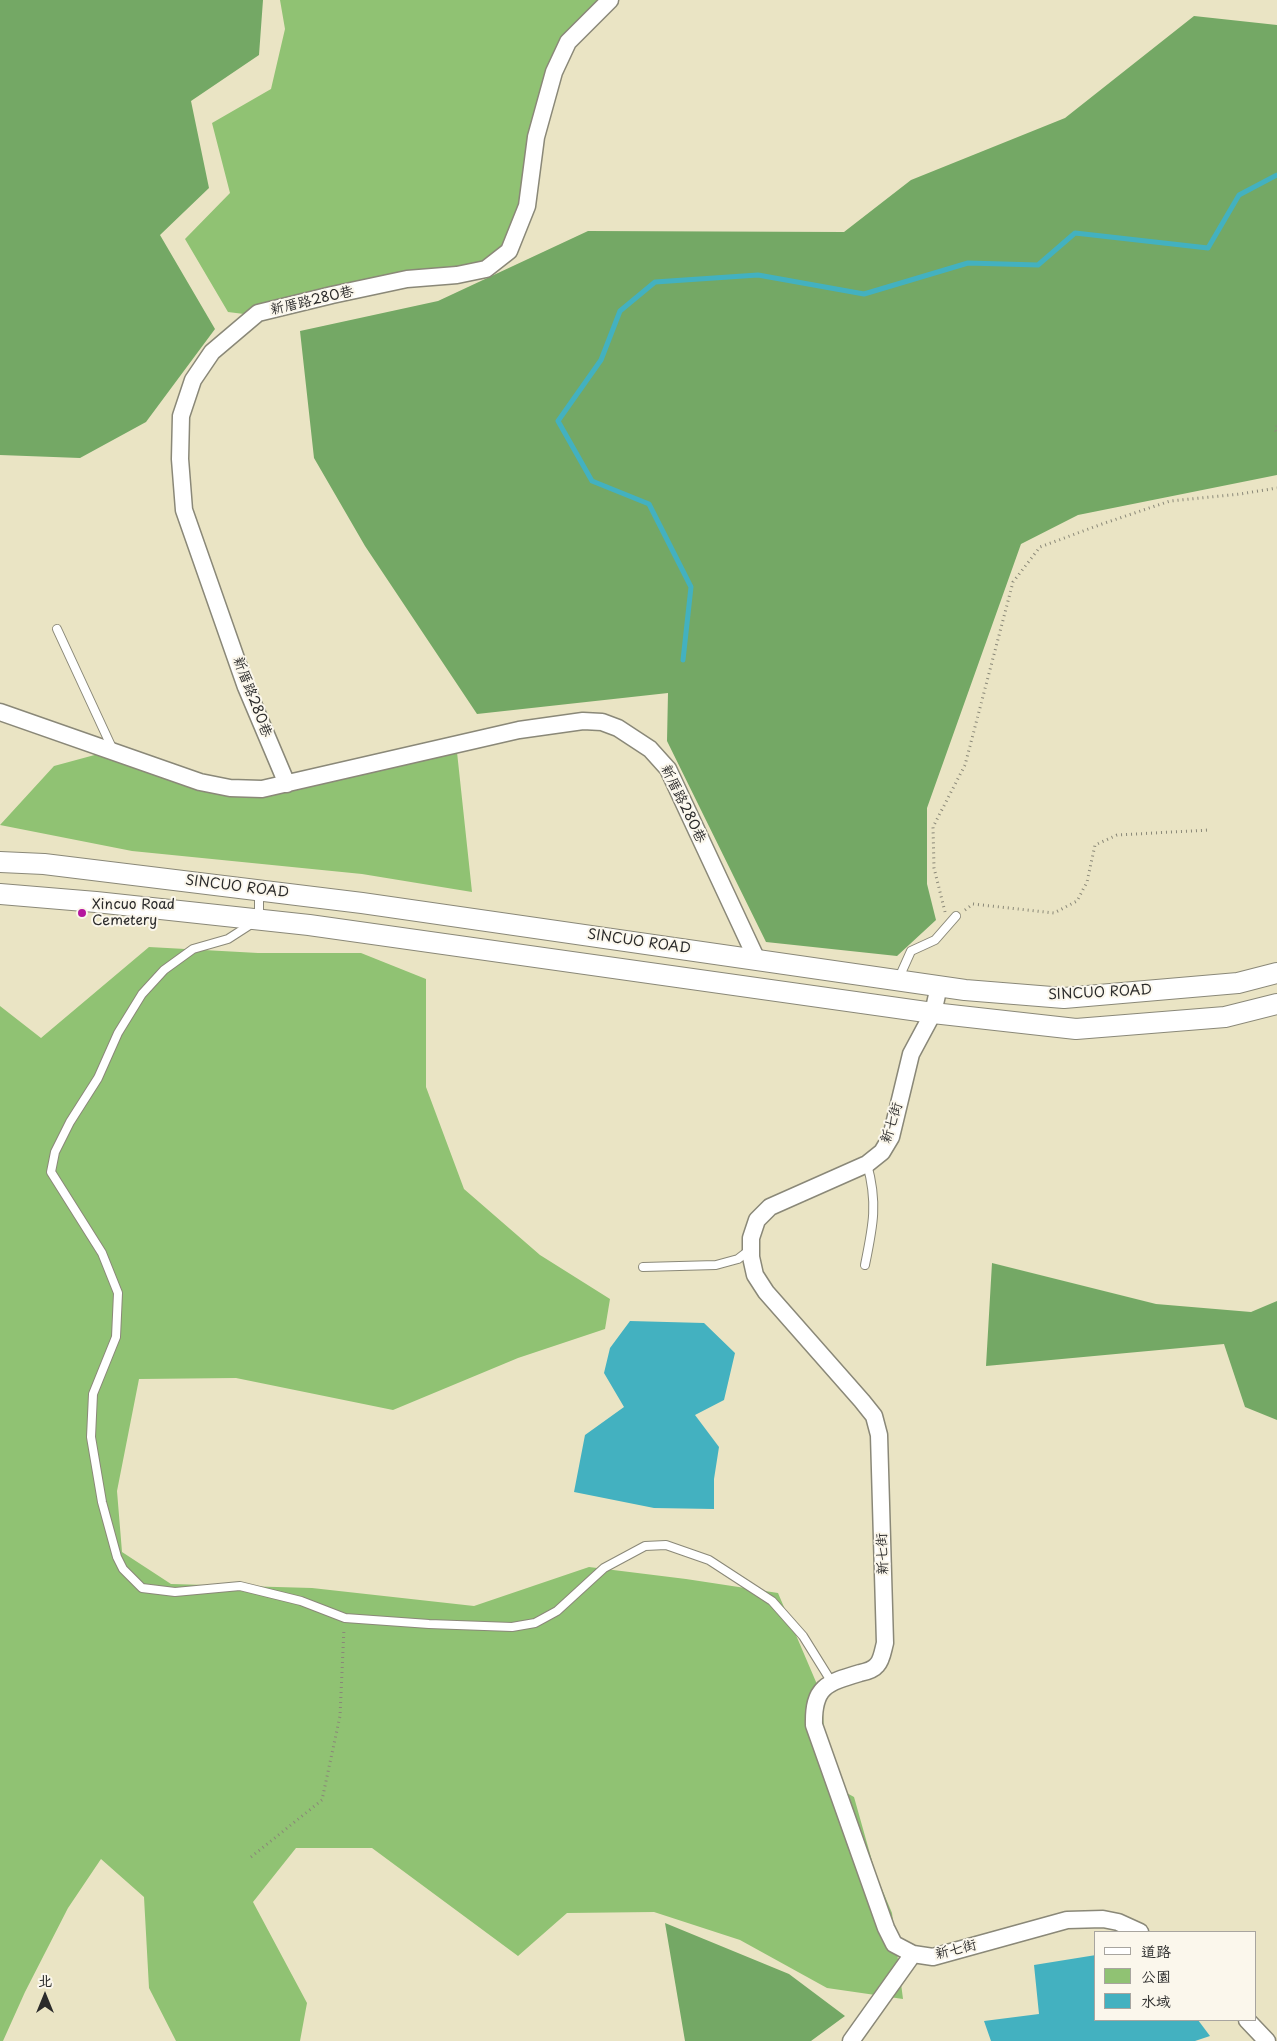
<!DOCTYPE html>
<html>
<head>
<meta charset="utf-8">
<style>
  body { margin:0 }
  #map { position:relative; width:1277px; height:2041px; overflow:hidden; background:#eae4c4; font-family:"Playpen Sans","LXGW WenKai TC",sans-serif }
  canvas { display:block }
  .legend { position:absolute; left:1094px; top:1931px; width:162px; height:90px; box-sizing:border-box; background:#fbf7ec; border:1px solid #a8a59f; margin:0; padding:6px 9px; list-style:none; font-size:15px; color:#2b2b2b }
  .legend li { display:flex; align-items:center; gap:10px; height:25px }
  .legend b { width:25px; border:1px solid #a8a59f }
  .north { position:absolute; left:20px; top:1971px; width:50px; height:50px; -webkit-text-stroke:4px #fbf7ec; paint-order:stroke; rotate:0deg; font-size:14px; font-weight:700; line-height:20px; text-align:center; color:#2b2b2b }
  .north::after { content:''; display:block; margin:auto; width:18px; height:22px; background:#2b2b2b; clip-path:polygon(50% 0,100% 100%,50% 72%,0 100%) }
</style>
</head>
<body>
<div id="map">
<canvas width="1277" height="2041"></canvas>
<ul class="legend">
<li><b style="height:6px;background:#fff"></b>道路</li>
<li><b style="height:14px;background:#90c273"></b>公園</li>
<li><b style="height:14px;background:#43b1c0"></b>水域</li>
</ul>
<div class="north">北</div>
</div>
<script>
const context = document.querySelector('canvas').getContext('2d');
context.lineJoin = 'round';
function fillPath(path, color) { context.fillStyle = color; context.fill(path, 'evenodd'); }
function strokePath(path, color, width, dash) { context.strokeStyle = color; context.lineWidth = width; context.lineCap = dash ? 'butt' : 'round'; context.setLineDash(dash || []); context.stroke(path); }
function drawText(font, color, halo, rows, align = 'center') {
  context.font = font + ' "Playpen Sans","LXGW WenKai TC",sans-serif'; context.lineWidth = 4; context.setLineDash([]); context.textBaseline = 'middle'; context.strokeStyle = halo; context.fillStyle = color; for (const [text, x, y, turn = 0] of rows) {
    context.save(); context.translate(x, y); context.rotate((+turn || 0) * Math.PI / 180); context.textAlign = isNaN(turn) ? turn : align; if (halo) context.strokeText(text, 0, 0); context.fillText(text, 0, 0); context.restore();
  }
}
fillPath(new Path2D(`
  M280,0H604L567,40L527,206L509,251L457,275L252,315L228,312L185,239L230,193L212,123L271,89L285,29Z
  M457,752L472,892L362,874L132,851L0,825L54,766L102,753L269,792Z
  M149,947L258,953H361L426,979V1087L464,1189L540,1255L610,1299L605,1329L518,1358L393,1410L236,1378L139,1379L117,1491L122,1552L171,1584L312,1588L474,1606L589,1567L686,1579L778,1593L822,1696L827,1782L854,1797L876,1875L892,1913L903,1999L827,1988L740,1940L654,1912L567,1913L518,1956L372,1848H296L253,1902L307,2003L300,2041H176L149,1988L144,1897L101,1859L68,1908L25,1992L3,2041H0V1006L41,1038Z`), '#90c273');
fillPath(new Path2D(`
  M0,0H263L259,55L191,101L209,188L160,235L215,329L146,422L80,458L0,455Z
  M1194,16L1277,25V475L1078,515L1021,544L927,808V884L936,920L897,956L766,942L667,741L668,693L477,714L365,546L314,458L300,331L438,301L588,231L844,232L911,180L1065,118Z
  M992,1263L1156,1304L1251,1312L1277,1301V1420L1245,1407L1224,1344L986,1366Z
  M665,1923L789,1974L845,2016L811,2041H685Z`), '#74a865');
fillPath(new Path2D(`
  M630,1321L704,1323L735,1353L724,1400L695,1415L719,1447L714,1479V1509L654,1508L574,1492L585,1435L624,1407L604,1373L610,1348Z
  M1096,1955V2020H1198L1210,2036L1195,2041H991L984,2021L1039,2014L1034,1965Z`), '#43b1c0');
strokePath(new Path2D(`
  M683,660L691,587L649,504L592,481L558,421L601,360L620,311L655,282L758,275L864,294L968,263L1038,265L1075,233L1208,248L1239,195L1277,175`), '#43b1c0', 5);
const service = new Path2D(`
  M57,629L113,750
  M259,892V919L228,939L193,949L164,970L142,994L118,1033L98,1078L70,1122L55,1152L51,1172L102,1253L118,1293L116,1337L93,1394L91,1437L102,1502L117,1557L123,1569L142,1588L175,1592L240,1586L301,1601L345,1618L429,1624L512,1627L535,1623L557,1611L604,1568L645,1546L666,1545L709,1560L772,1601L803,1636L831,1681
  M898,980L911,951L935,940L956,916
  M865,1265C873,1226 878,1203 867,1164
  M643,1267L716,1265L738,1259L751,1249`);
const minor = new Path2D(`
  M0,712L200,782L230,788L262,789L519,730L583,721L602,722L618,728L650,749L668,769L757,960
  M287,784L246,687L184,510L180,459L181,416L193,380L212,352L258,313L332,295L407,279L457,275L486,269L509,251L527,206L536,137L554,72L568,42L610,0
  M939,986L933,1013L911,1054L891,1137L882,1152L867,1164L770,1207L757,1220L751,1238V1257L755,1275L766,1292L862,1401L874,1416L879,1435L885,1643C883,1650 882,1660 877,1665C873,1670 865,1672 860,1673C826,1683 813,1687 814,1725L886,1928L894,1944L913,1954L933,1957L1067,1920L1103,1919L1118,1922L1140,1932
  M1247,2020L1267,2041
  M851,2041L913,1954`);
const tertiary = new Path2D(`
  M0,862L44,864L362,903L965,990L1064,998L1238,983L1277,973
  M0,894L96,902L309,925L933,1013L1076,1029L1225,1017L1277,1004`);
strokePath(service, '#8a8878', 10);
strokePath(minor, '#8a8878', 19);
strokePath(tertiary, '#8a8878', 22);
strokePath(new Path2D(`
  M1277,426L1275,430L1277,433
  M965,910L973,904L1054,913L1077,901L1087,882L1095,845L1117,835L1209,830
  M945,912L934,868L933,827L965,765L1013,582L1040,547L1102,524L1170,501L1240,494L1277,488
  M251,1857L322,1800L340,1716L344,1628`), '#8a8878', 3, [1, 4]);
strokePath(service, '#fff', 8);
strokePath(minor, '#fff', 16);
strokePath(tertiary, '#fff', 20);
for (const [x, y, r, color] of [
  [82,913,5,"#b5179e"]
]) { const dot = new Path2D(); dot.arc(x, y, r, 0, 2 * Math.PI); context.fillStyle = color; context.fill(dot); strokePath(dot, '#fbf7ec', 2); }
drawText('14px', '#2b2b2b', '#fbf7ec', [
  ["新厝路280巷",312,301,-13],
  ["新厝路280巷",252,697,69],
  ["新厝路280巷",683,804,64],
  ["SINCUO ROAD",237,887,7],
  ["SINCUO ROAD",639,942,8],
  ["SINCUO ROAD",1100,993,-3],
  ["新七街",892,1123,-72],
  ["新七街",883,1554,-92],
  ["新七街",956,1950,-14]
]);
drawText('14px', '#2b2b2b', '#fbf7ec', [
  ["Xincuo Road",92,905],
  ["Cemetery",92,921]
], 'left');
</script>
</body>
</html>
